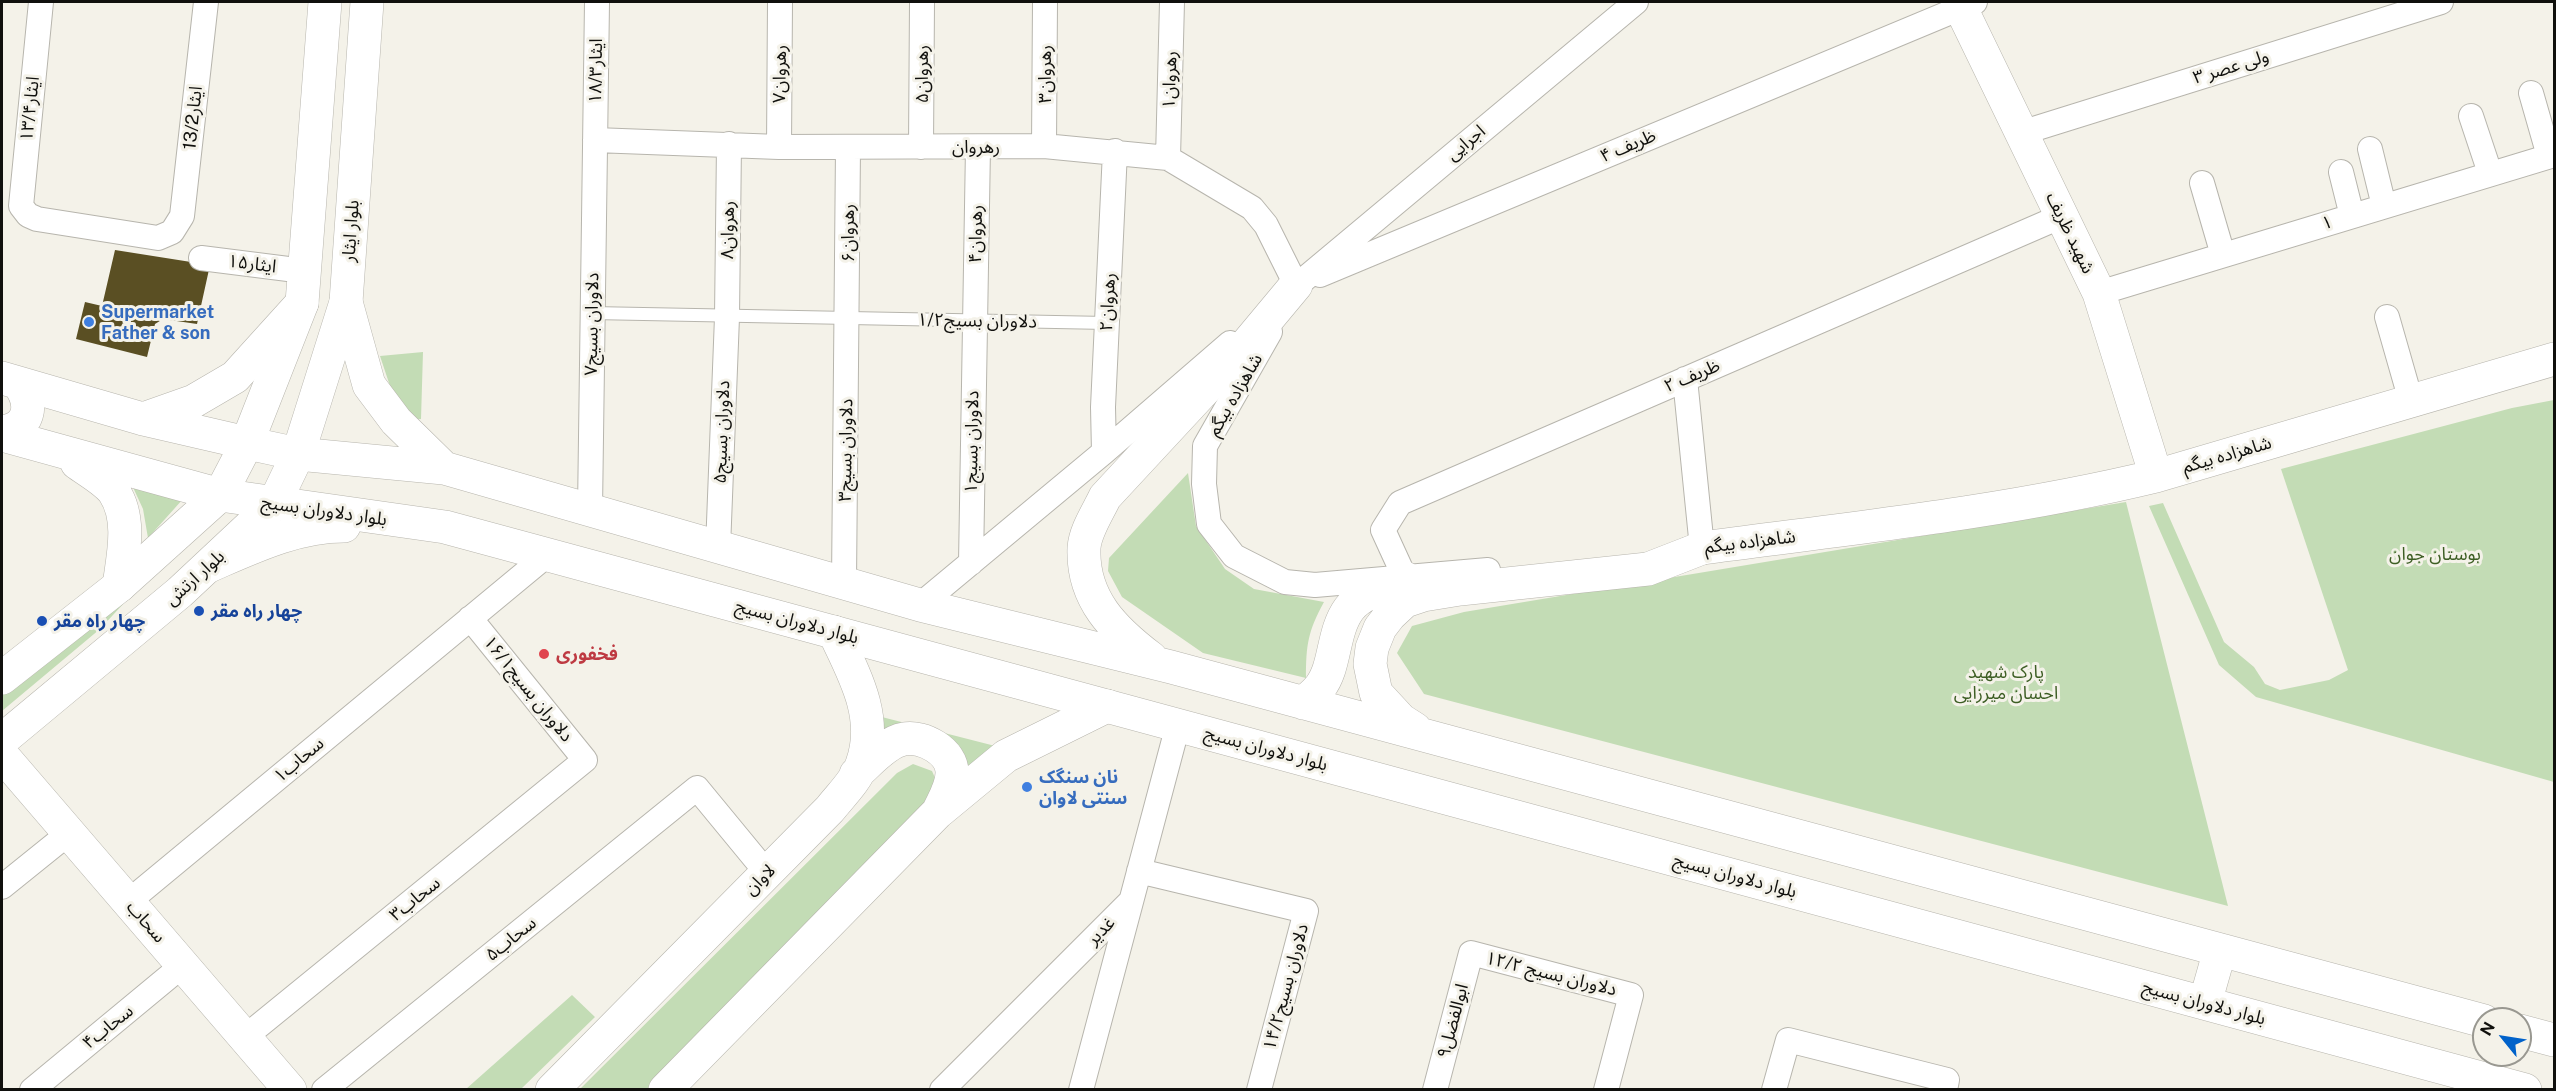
<!DOCTYPE html>
<html>
<head>
<meta charset="utf-8">
<style>
  body { margin:0 }
  #map { position:relative; width:2556px; height:1091px; overflow:hidden; background:#f4f2e9; font-family:"Public Sans",sans-serif }
  canvas { display:block }
  .frame { position:absolute; inset:0; border:3px solid #10100d; pointer-events:none }
  .north { position:absolute; left:2472px; top:1007px; width:60px; height:60px; box-sizing:border-box; background:#f4f2e9; border:2px solid #999891; border-radius:50%; rotate:300deg; font-size:16px; font-weight:700; line-height:24px; text-align:center; color:#10100d }
  .north::after { content:''; display:block; margin:auto; width:21px; height:27px; background:#0162ca; clip-path:polygon(50% 0,100% 100%,50% 72%,0 100%) }
</style>
</head>
<body>
<div id="map">
<canvas width="2556" height="1091"></canvas>
<div class="frame"></div>
<div class="north">N</div>
</div>
<script>
const context = document.querySelector('canvas').getContext('2d');
context.lineJoin = 'round';
function fillPath(path, color) { context.fillStyle = color; context.fill(path, 'evenodd'); }
function strokePath(path, color, width, dash) { context.strokeStyle = color; context.lineWidth = width; context.lineCap = dash ? 'butt' : 'round'; context.setLineDash(dash || []); context.stroke(path); }
function drawText(font, color, halo, rows, align = 'center') {
  context.font = font + ' "Public Sans","Noto Sans Arabic",sans-serif'; context.lineWidth = 6; context.setLineDash([]); context.textBaseline = 'middle'; context.strokeStyle = halo; context.fillStyle = color; for (const [text, x, y, turn = 0] of rows) {
    context.save(); context.translate(x, y); context.rotate((+turn || 0) * Math.PI / 180); context.textAlign = isNaN(turn) ? turn : align; if (halo) context.strokeText(text, 0, 0); context.fillText(text, 0, 0); context.restore();
  }
}
fillPath(new Path2D(`
  M423,352L421,419L413,420L392,392L380,356Z
  M2554,400V782L2256,697L2219,665L2149,506L2163,503L2224,642L2254,667L2265,684L2280,690L2329,680L2348,670L2281,469L2512,408Z
  M1188,473L1196,526L1225,569L1254,589L1324,602C1308,631 1306,645 1306,678L1203,653L1122,597L1108,571L1109,558Z
  M131,483L183,499L148,538L143,509Z
  M2126,502L2228,906L1424,694L1397,653L1412,626L1464,612Z
  M151,574L100,629L2,711V691Z
  M874,715L1003,748L967,776L885,742Z
  M913,764L932,771L939,787L653,1089L579,1090L897,773Z
  M572,995L595,1017L521,1089H466Z`), '#c3dcb5');
fillPath(new Path2D(`
  M115,250L210,265L197,324L163,319L155,324L147,357L76,339L85,302L102,306Z`), '#5a4f23');
const lane = new Path2D(`
  M592,313L1107,323`);
const street = new Path2D(`
  M41,2L21,206L28,215L37,219L158,238L172,232L182,216L206,2
  M2531,93L2549,156
  M2471,116L2490,173
  M2021,133L2441,2
  M595,140L779,147L1044,146L1168,158L1252,208L1266,225L1296,285
  M1044,146L1045,2
  M779,147L780,2
  M921,147L922,2
  M2370,149L2384,206
  M1168,158L1172,2
  M2341,172L2352,216
  M2202,183L2223,255
  M201,258L304,271
  M1320,275L1975,2
  M2099,293L2554,155
  M1283,297L1636,2
  M2387,317L2411,401
  M1270,332L1205,446L1204,484L1209,524L1234,556L1285,582L1315,585L1488,570
  M1685,379L1702,548L1687,550
  M1104,452L1103,407L1115,151
  M590,509L597,2
  M718,548L727,317L729,144
  M971,563L978,147
  M1405,578L1383,530L1400,503L2062,216
  M844,582L848,148
  M920,605L1104,452L1230,343
  M1139,871L1306,911L1259,1090
  M2,887L69,833
  M128,902L547,555
  M245,1037L585,760L470,618
  M32,1090L183,965
  M324,1090L697,788L767,873
  M942,1090L1130,902
  M1081,1090L1178,725
  M1435,1090L1471,953L1631,995L1606,1090
  M1774,1090L1788,1040L1947,1080L1945,1090`);
const secondary = new Path2D(`
  M1958,2L2099,293L2156,476
  M1702,548C1854,528 2007,512 2156,476L2554,359
  M2,678L119,586L220,495L247,443L302,303L325,2
  M2,740L180,592L274,504L298,454L346,302L367,2
  M2,755L290,1090
  M856,774C869,763 886,742 904,739C923,735 953,752 952,773C952,787 944,799 938,812
  M552,1090L830,809C840,796 857,780 862,764C879,717 854,674 834,632
  M665,1090L937,813L1006,756L1107,706`);
const primary = new Path2D(`
  M346,302L369,385L396,421L444,468
  M2,378L143,419L247,443L298,454L444,468L920,605L1171,667L2484,1021
  M143,419L194,401L235,377L302,303
  M2,432C30,428 34,405 19,384
  M2,435L220,495L445,527L2525,1090
  M77,463C88,471 106,481 114,492C132,519 123,556 119,586
  M209,566C253,547 296,526 344,526
  M1151,658C1114,630 1082,599 1084,548C1085,531 1098,512 1105,497L1246,345L1296,285
  M1303,703C1309,698 1316,693 1320,687C1336,667 1332,632 1349,609C1361,593 1387,586 1405,578
  M1415,729L1401,720L1376,693L1370,664L1372,648L1380,628L1390,615L1405,601L1423,595L1460,589L1648,569L1702,548
  M2205,1003L2220,950
  M2520,1031L2554,1040`);
strokePath(lane, '#b7b5ad', 14);
strokePath(street, '#b7b5ad', 26);
strokePath(secondary, '#b7b5ad', 34);
strokePath(primary, '#b7b5ad', 34);
strokePath(lane, '#fff', 12);
strokePath(street, '#fff', 24);
strokePath(secondary, '#fff', 33);
strokePath(primary, '#fff', 33);
for (const [x, y, r, color] of [
  [89,322,6,"#3f7fe0"],
  [199,611,6,"#1a4fb4"],
  [42,621,6,"#1a4fb4"],
  [544,654,6,"#e0444e"],
  [1027,787,6,"#3f7fe0"]
]) { const dot = new Path2D(); dot.arc(x, y, r, 0, 2 * Math.PI); context.fillStyle = color; context.fill(dot); strokePath(dot, '#f4f2e9', 2); }
drawText('18px', '#10100d', '#f4f2e9', [
  ["ولی عصر ۳",2231,67,-17],
  ["ایثار۱۸/۳",596,71,-89],
  ["رهروان۷",780,74,-89],
  ["رهروان۵",922,74,-90],
  ["رهروان۳",1045,74,-90],
  ["رهروان۱",1170,80,-88],
  ["ایثار۱۳/۴",30,109,-84],
  ["ایثار13/2",193,118,-84],
  ["اجرایی",1466,143,-40],
  ["ظریف ۴",1628,146,-23],
  ["رهروان",976,147],
  ["۱",2327,223,-17],
  ["رهروان۸",728,230,-89],
  ["بلوار ایثار",351,231,-86],
  ["رهروان۶",848,233,-90],
  ["شهید ظریف",2070,233,64],
  ["رهروان۴",976,234,-89],
  ["ایثار۱۵",252,264,7],
  ["رهروان۲",1108,302,-87],
  ["دلاوران بسیج۱/۲",977,321,1],
  ["دلاوران بسیج۷",592,324,-89],
  ["ظریف ۲",1692,376,-23],
  ["شاهزاده بیگم",1235,395,-60],
  ["دلاوران بسیج۵",722,432,-88],
  ["دلاوران بسیج۱",972,442,-89],
  ["دلاوران بسیج۳",846,450,-89],
  ["شاهزاده بیگم",2227,455,-16],
  ["بلوار دلاوران بسیج",324,511,8],
  ["شاهزاده بیگم",1750,542,-7],
  ["بلوار ارتش",195,578,-42],
  ["بلوار دلاوران بسیج",797,622,15],
  ["دلاوران بسیج۱۶/۱",528,689,51],
  ["بلوار دلاوران بسیج",1266,749,15],
  ["۱سحاب",299,760,-40],
  ["بلوار دلاوران بسیج",1735,876,15],
  ["لاوان",760,880,-45],
  ["۳سحاب",415,899,-39],
  ["سحاب",146,922,49],
  ["غدیر",1101,931,-45],
  ["۵سحاب",511,939,-39],
  ["دلاوران بسیج ۱۲/۲",1551,974,14],
  ["۱۴/۲دلاوران بسیج",1286,987,-75],
  ["بلوار دلاوران بسیج",2204,1003,15],
  ["ابوالفضل۹",1453,1021,-75],
  ["۴سحاب",108,1027,-39]
]);
drawText('bold 18px', '#366cbe', '#f4f2e9', [
  ["Supermarket",101,312],
  ["Father & son",101,333],
  ["نان سنگک",1039,777],
  ["سنتی لاوان",1039,798]
], 'left');
drawText('18px', '#3d5e24', '#f4f2e9', [
  ["بوستان جوان",2435,554],
  ["پارک شهید",2006,672],
  ["احسان میرزایی",2006,693]
]);
drawText('bold 18px', '#164399', '#f4f2e9', [
  ["چهار راه مقر‍",211,611],
  ["چهار راه مقر",54,621]
], 'left');
drawText('bold 18px', '#be3a42', '#f4f2e9', [
  ["فخفوری",556,654]
], 'left');
</script>
</body>
</html>
